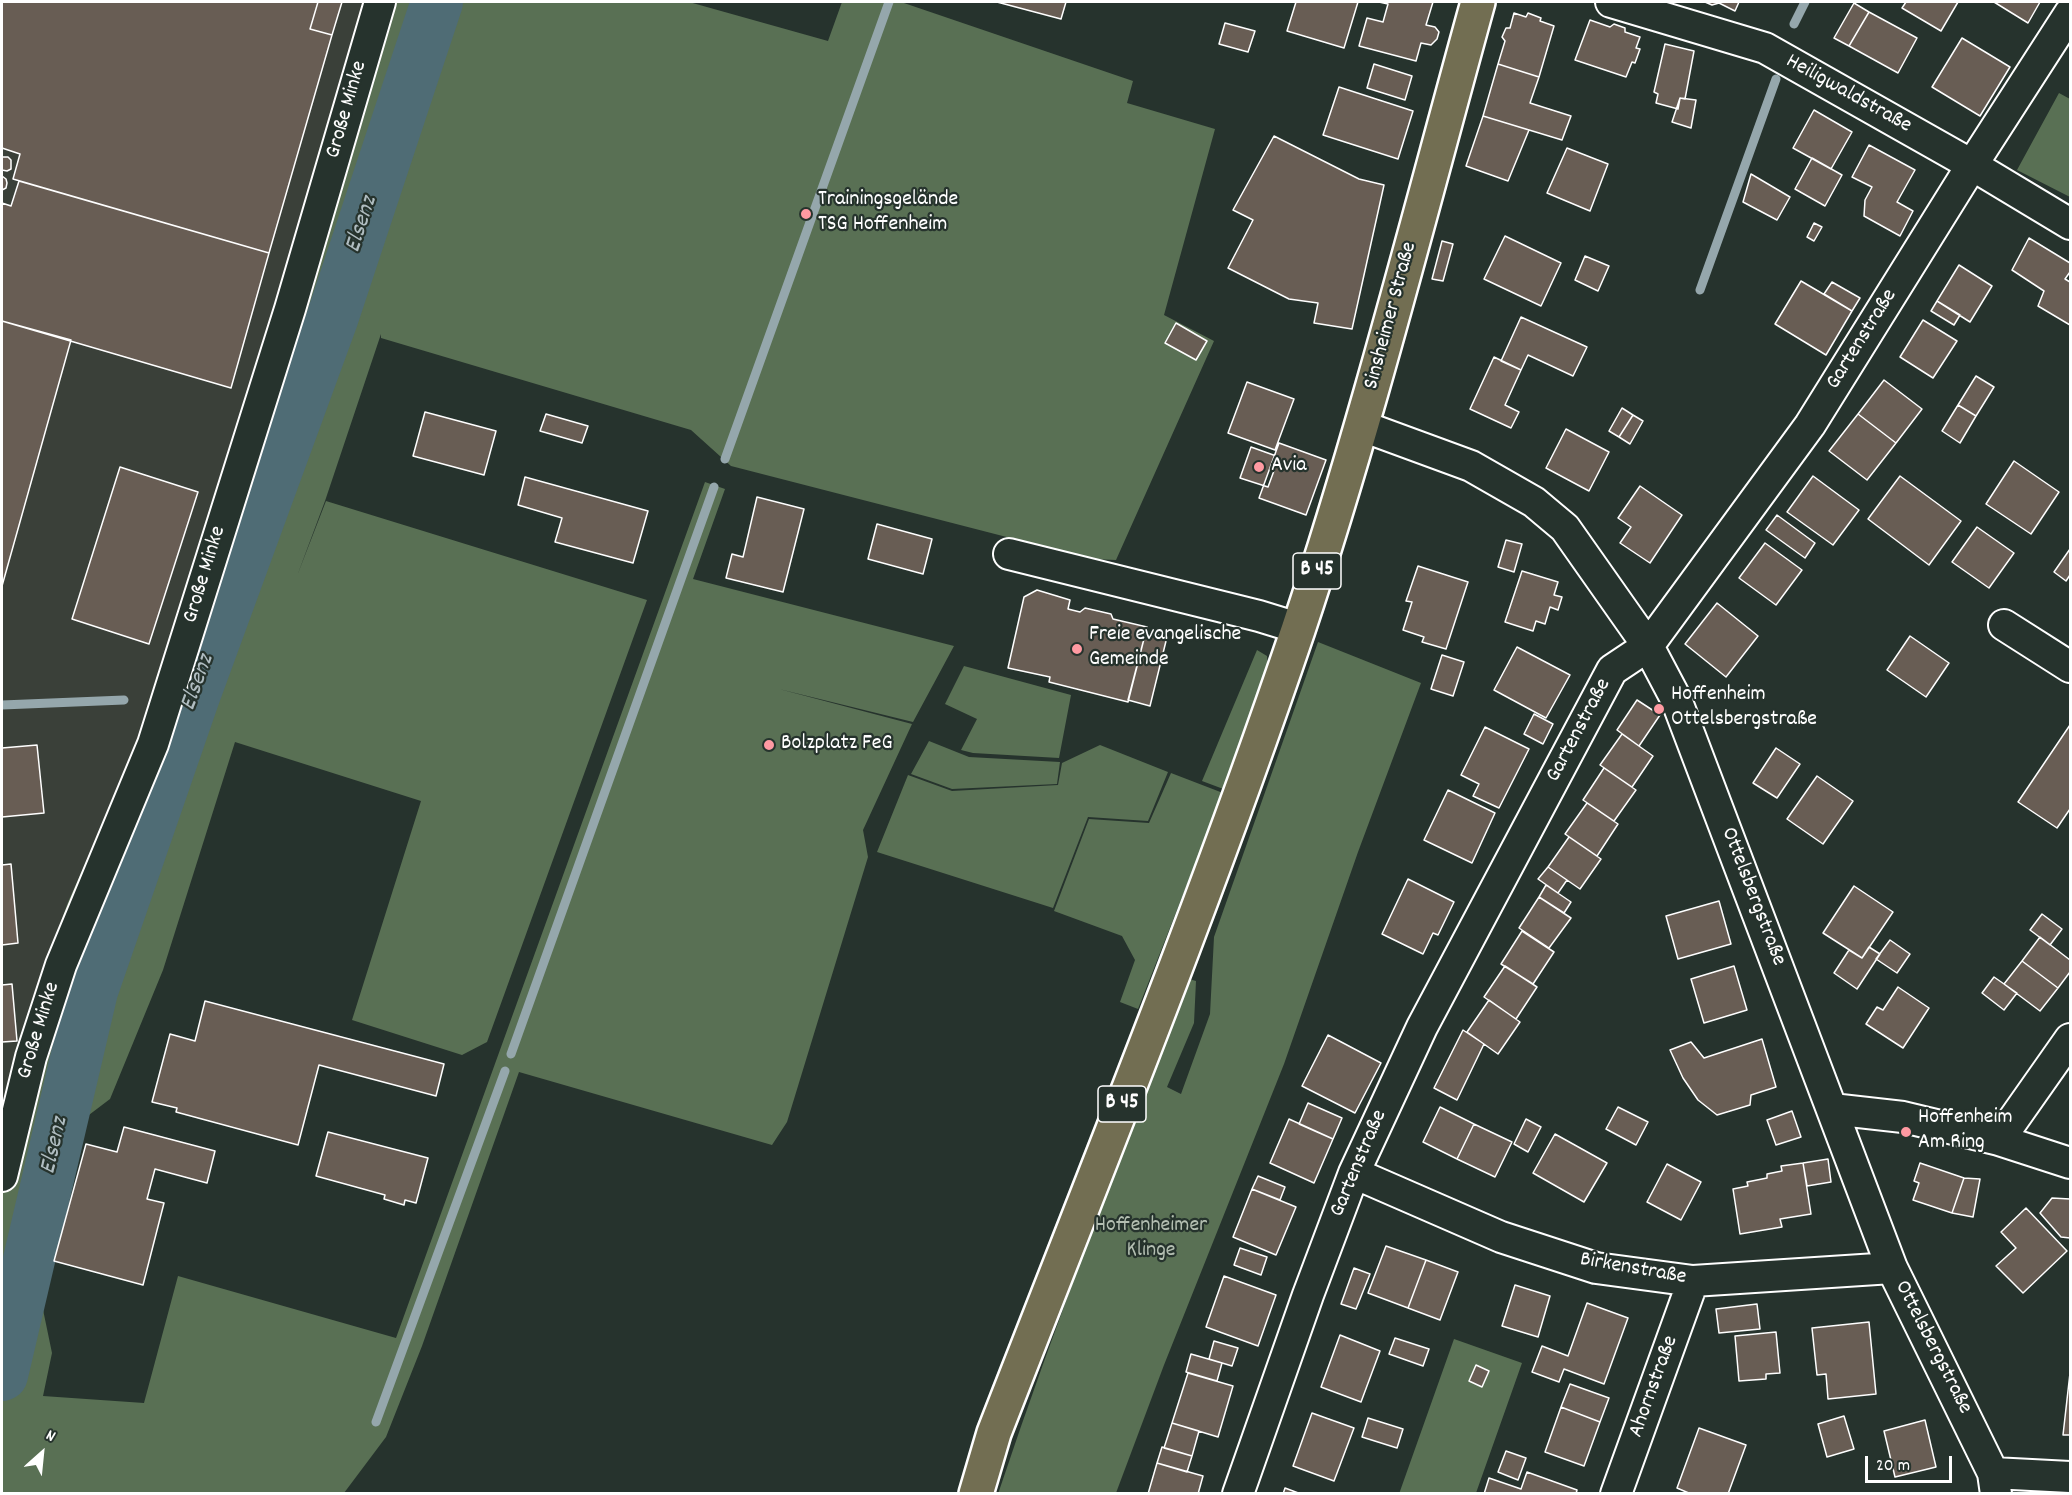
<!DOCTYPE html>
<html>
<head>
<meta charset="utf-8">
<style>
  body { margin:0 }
  #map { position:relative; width:2072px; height:1495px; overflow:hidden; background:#26332d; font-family:Dekko,sans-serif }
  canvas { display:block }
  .frame { position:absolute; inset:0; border:3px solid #fff; pointer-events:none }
  .north { position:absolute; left:12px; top:1423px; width:60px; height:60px; -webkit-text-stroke:4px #26332d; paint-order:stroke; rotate:27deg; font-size:16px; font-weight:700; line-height:24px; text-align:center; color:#fff }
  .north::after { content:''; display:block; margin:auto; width:21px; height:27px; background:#fff; clip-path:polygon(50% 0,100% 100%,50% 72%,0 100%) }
  .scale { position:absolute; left:1865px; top:1456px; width:87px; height:27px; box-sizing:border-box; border:3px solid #fff; border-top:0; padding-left:8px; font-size:18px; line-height:21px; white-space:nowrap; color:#fff; -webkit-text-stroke:4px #26332d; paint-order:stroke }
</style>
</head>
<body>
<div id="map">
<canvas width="2072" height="1495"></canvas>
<div class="frame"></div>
<div class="north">N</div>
<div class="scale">20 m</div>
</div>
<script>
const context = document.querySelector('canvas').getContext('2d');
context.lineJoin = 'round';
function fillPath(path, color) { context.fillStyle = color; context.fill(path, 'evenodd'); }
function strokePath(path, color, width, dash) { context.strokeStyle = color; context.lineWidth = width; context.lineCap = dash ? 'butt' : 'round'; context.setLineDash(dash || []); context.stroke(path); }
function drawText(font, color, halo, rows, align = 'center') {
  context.font = font + ' Dekko,sans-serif'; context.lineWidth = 4.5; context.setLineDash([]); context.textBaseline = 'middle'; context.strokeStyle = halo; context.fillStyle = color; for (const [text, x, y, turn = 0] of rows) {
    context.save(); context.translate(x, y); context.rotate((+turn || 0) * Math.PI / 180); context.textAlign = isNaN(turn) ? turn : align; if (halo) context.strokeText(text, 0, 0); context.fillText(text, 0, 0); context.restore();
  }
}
fillPath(new Path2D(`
  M2,2H365L282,306L153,713L17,1046L2,1109Z`), '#3a4039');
fillPath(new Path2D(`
  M365,2H689L828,41L842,2H901L1133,81L1127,103L1215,129L1164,315L1214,341L1116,560L1092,559L731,466L691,430L381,338V334L325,501L297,576L326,501L647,600L487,1042L462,1055L352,1020L421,801L235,742L163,970L110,1099L81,1121L41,1300L52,1353L43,1396L144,1403L178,1276L396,1338L705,482L725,489L693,579L954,646L913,722L779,689L912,724L863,830L868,857L787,1122L772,1145L519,1072L422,1346L386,1437L344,1493L2,1494V1109L17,1046L68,902L153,713L282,306Z
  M2059,93L2070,99V197L2017,170Z
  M1318,642L1421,683L1358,852L1284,1064L1164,1365L1116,1493L998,1494C1056,1320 1123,1150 1189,979L1196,981L1194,1023L1167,1087L1181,1094L1210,1014L1214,937Z
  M1257,650L1267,656L1268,672L1226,790L1202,781Z
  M964,666L1071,695L1059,758L973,753L961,750L977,719L945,704Z
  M929,741L969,757L1060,762L1057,784L952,789L911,774Z
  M1100,745L1168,772L1148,821L1088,817L1053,908L877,852L908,775L952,791L1058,785L1062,763Z
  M1171,773L1223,793L1138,1009L1120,1002L1135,960L1122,936L1054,911L1089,819L1149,823Z
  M1454,1339L1522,1363L1476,1493L1399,1494Z`), '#597054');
strokePath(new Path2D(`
  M1794,24L1805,2
  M1700,290L1776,79
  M725,459L889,2
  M2,705L124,700
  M511,1054L714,487
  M376,1422L505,1071`), '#95a7ac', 9);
strokePath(new Path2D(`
  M2,1375L92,991L194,696L332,319L437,2`), '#4f6c75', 52);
const building = new Path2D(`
  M2,2H318L310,29L332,35L269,253L13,179L20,154L2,148Z
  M318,2H342L332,35L310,29Z
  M997,2H1066L1061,19Z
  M1296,2H1358L1344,48L1287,31Z
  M1379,2H1433L1426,25L1435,27L1439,32L1437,39L1431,45L1421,43L1416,61L1359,46L1367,18L1383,22L1388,4Z
  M1705,2H1739L1735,11L1719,3L1712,5Z
  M1906,2H1958L1941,31L1902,8Z
  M1994,2H2040L2028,23Z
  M1854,3L1869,12L1849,46L1834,38Z
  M1869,12L1917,38L1898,73L1849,46Z
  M1514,13L1526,17L1528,13L1541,18L1540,21L1554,26L1539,77L1498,64L1505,41L1502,37L1506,28H1510Z
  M1590,20L1610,27L1614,24L1625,28V32L1640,37L1636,48L1640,49L1635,63L1632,62L1626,77L1575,60Z
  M1225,23L1255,31L1248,52L1219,44Z
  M1962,38L2010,67L1980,116L1932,87Z
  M1665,44L1694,51L1685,99L1680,98L1678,109L1656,103L1658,94L1654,92Z
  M1374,64L1412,76L1405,100L1367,88Z
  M1498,64L1539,77L1530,103L1571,116L1562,140L1483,116Z
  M1339,87L1413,111L1398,159L1323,135Z
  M1680,98L1696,100L1691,128L1672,122Z
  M1814,110L1852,132L1831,169L1793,148Z
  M1483,116L1529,130L1508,181L1466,166Z
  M1274,136L1359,179L1384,185L1352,329L1314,323L1318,303L1289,299L1228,268L1253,220L1233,210Z
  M1869,145L1915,170L1897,202L1913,211L1900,236L1864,216L1865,200L1872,187L1852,177Z
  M1567,148L1608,164L1590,211L1547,193Z
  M2,157H8L11,160V169L7,171L2,170Z
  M1812,158L1842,175L1825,206L1795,189Z
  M1751,174L1790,197L1777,220L1743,202Z
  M2,176L6,179L7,183L6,188L2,190Z
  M19,181L269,253L231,388L2,321V203L11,206Z
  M1814,223L1822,227L1814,241L1807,237Z
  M1505,236L1561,263L1541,306L1484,279Z
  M2029,238L2070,263V272L2065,279L2070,282V325L2038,306L2044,291L2012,270Z
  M1442,241L1453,244L1443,281L1432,279Z
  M1585,256L1609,266L1598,291L1575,280Z
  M1959,265L1992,286L1970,322L1937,301Z
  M1801,281L1852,311L1826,355L1775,324Z
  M1832,282L1860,298L1852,311L1824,294Z
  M1937,301L1960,315L1954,325L1931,311Z
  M1521,317L1587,347L1573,376L1528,355L1521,370L1501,361Z
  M1923,320L1957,341L1933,378L1900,357Z
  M2,321L71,340L2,586Z
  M1176,323L1207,341L1196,360L1165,343Z
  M1494,357L1521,370L1505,405L1519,412L1511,428L1470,409Z
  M1976,376L1994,387L1976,416L1958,405Z
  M1884,380L1922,409L1896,443L1858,414Z
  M1247,382L1294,399L1275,450L1228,433Z
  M1958,405L1976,416L1960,443L1942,431Z
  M1622,408L1633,415L1619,437L1609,431Z
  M425,412L496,431L484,475L413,456Z
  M546,414L588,426L582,443L540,431Z
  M1858,414L1896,443L1867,480L1829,451Z
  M1633,415L1643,421L1630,444L1619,437Z
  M1566,429L1609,452L1589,491L1546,468Z
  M1279,443L1326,460L1306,515L1259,498Z
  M1251,447L1279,457L1268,487L1240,478Z
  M2014,461L2059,492L2031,534L1986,504Z
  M120,467L198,492L149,644L72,619Z
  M1813,476L1859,510L1833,545L1787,512Z
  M1900,476L1961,521L1929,565L1868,519Z
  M525,477L648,511L633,563L555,542L562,518L518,505Z
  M1640,486L1682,515L1650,563L1620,543L1631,527L1618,518Z
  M757,497L804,509L783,592L726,578L732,554L743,557Z
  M1777,515L1815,543L1805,558L1766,530Z
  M877,524L932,539L923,574L868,559Z
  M1977,527L2014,553L1989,588L1952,562Z
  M1506,540L1522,544L1514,572L1498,567Z
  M1765,543L1802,570L1776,605L1739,578Z
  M2070,549V575L2066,581L2054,572Z
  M1418,566L1468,582L1446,649L1422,642L1424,637L1403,630L1412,602L1406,601Z
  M1522,571L1558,582L1554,595L1562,597L1558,610L1550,607L1545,624L1536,621L1533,631L1505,622Z
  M1037,590L1070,600L1068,609L1080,612L1085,608L1111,614L1113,619L1147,627L1128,702L1049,682L1050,677L1008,668L1024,597Z
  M1717,603L1758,636L1726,677L1685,644Z
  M1146,631L1167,637L1150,706L1128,700Z
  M1910,636L1949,663L1926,697L1887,670Z
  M1517,647L1570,675L1546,718L1494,690Z
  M1442,655L1464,662L1453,696L1431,689Z
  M1637,700L1660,715L1639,746L1617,730Z
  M1534,714L1553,724L1543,744L1524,734Z
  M2070,725V809L2057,828L2018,802Z
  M1485,727L1529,749L1499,808L1473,796L1479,784L1461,775Z
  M1622,734L1653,756L1632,787L1600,765Z
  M37,745L44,813L2,817V748Z
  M1776,748L1800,764L1777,798L1753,783Z
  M1604,768L1636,790L1614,821L1583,800Z
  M1817,776L1853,801L1823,844L1787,819Z
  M1448,790L1495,813L1472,863L1424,840Z
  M1587,803L1618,824L1597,856L1565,834Z
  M1569,837L1601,859L1580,889L1548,867Z
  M11,864L18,943L2,945V865Z
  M1548,867L1567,880L1558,893L1538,879Z
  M1408,879L1454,902L1438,935L1433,933L1423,954L1382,934Z
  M1546,885L1571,902L1564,913L1539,897Z
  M1854,886L1893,912L1862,958L1823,933Z
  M1539,897L1571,918L1549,948L1519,928Z
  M1719,901L1731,944L1678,959L1666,916Z
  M2042,914L2062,929L2050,945L2030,930Z
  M1522,931L1554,952L1533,984L1501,964Z
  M2040,937L2070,960V972L2058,988L2022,961Z
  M1890,940L1910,954L1897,973L1876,959Z
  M1869,947L1880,954L1857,989L1834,973L1849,950L1862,958Z
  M2022,961L2058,988L2040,1011L2004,984Z
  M1505,966L1537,987L1516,1019L1484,997Z
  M1734,966L1747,1010L1704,1023L1691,979Z
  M1994,977L2017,993L2004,1010L1982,993Z
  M12,984L17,1041L2,1042V985Z
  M1898,987L1929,1008L1903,1048L1866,1024L1877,1007L1883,1010Z
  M1489,1000L1520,1022L1498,1054L1467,1032Z
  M205,1001L444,1064L436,1096L319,1065L298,1145L176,1112L177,1108L152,1102L170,1034L195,1041Z
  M1463,1030L1484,1044L1457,1100L1434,1088Z
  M1328,1035L1381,1063L1355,1113L1302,1086Z
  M1762,1039L1776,1087L1751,1095L1750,1105L1717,1115L1698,1100L1683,1078L1670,1050L1691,1042L1704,1058Z
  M1308,1103L1342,1118L1333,1139L1299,1124Z
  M1440,1107L1474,1124L1457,1159L1423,1142Z
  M1618,1107L1648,1122L1636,1145L1606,1129Z
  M1792,1111L1801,1137L1776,1145L1767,1120Z
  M1289,1119L1333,1139L1314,1183L1270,1163Z
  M1526,1119L1541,1127L1528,1152L1514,1144Z
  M1474,1124L1512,1142L1495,1177L1457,1159Z
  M124,1127L215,1151L207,1183L155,1169L147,1199L164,1203L143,1285L54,1261L86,1144L117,1152Z
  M328,1132L428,1158L416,1203L405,1200L404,1205L384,1199L385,1195L316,1176Z
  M1555,1134L1607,1163L1584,1202L1533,1173Z
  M1828,1159L1831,1182L1807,1186L1803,1163Z
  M1803,1163L1811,1214L1780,1219L1782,1227L1740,1234L1733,1189L1748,1186L1747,1182L1767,1178V1174L1782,1171L1781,1166Z
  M1920,1163L1964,1178L1952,1213L1913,1200L1919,1183L1914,1181Z
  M1667,1164L1701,1182L1681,1220L1647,1202Z
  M1258,1176L1285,1187L1280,1200L1252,1189Z
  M1964,1178L1980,1179L1973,1217L1952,1213Z
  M1252,1189L1296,1207L1276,1255L1233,1237Z
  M2052,1198L2070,1199V1238L2061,1237L2040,1213Z
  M2026,1208L2067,1251L2023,1293L1996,1266L2016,1248L2001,1232Z
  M1386,1246L1426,1260L1408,1308L1368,1293Z
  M1240,1248L1267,1257L1261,1275L1234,1265Z
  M1426,1260L1458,1272L1440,1320L1408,1308Z
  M1354,1268L1370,1274L1356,1309L1341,1304Z
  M1224,1276L1276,1295L1258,1346L1206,1327Z
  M1515,1285L1550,1296L1538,1337L1502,1326Z
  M1587,1303L1628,1318L1604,1384L1564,1369L1559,1382L1532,1372L1542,1346L1568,1356Z
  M1757,1304L1760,1329L1719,1333L1716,1309Z
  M1869,1322L1876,1394L1828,1399L1826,1374L1817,1375L1812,1328Z
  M1776,1332L1780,1373L1766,1374V1379L1739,1381L1735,1336Z
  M1340,1335L1380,1351L1361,1402L1321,1387Z
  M1395,1338L1429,1349L1423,1366L1389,1354Z
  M1214,1341L1238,1348L1232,1366L1209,1359Z
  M1191,1354L1222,1363L1217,1381L1186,1372Z
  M1476,1365L1489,1371L1482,1387L1469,1381Z
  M1188,1373L1233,1386L1218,1437L1172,1423Z
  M2070,1373V1435H2063Z
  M1570,1384L1609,1398L1600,1422L1561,1407Z
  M1561,1407L1600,1422L1584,1466L1545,1452Z
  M1312,1413L1354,1428L1334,1481L1293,1466Z
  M1844,1416L1854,1449L1827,1457L1818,1424Z
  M1368,1418L1403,1429L1397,1448L1362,1437Z
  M1925,1420L1936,1467L1895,1477L1884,1431Z
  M1172,1423L1199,1431L1192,1456L1164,1448Z
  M1699,1428L1746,1445L1728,1494H1691L1677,1488Z
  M1162,1447L1192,1456L1187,1472L1157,1463Z
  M1506,1451L1526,1458L1518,1480L1498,1472Z
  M1157,1463L1203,1476L1198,1494H1148Z
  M1527,1472L1577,1490L1576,1494H1484L1489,1478L1521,1489Z
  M1285,1488L1301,1494H1283Z`);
fillPath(building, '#685d54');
strokePath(building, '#fff', 1.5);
const street = new Path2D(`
  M1611,2L1765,48L1972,165L2070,224
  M1362,426L1471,466L1534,502L1565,528L1648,646L1676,699L1892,1268L1993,1473L1996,1494
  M1009,554L1259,616L1298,628
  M2004,625L2070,667
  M1832,1109L1903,1117L1999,1140L2070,1163
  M1999,1140L2070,1039
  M1354,1173L1501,1237L1596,1268L1693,1281L1892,1268
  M2,1176L31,1057L61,965L153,744L290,309L380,2
  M1993,1473L2070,1477
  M1238,1494L1308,1295L1354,1173L1422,1027L1612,670L1648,646L1810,425L1972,165L2070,13
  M1616,1494L1693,1281`);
const primary = new Path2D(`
  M976,1494L994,1433C1098,1166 1206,901 1298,630C1367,423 1420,212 1478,2`);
strokePath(street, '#fff', 34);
strokePath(primary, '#fff', 38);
strokePath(street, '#26332d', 30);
strokePath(primary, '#726e52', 33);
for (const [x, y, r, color] of [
  [806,214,6,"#ff9aa2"],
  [1259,467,6,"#ff9aa2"],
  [1077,649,6,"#ff9aa2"],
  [1659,709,6,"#ff9aa2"],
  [769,745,6,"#ff9aa2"],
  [1906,1132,6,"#ff9aa2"]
]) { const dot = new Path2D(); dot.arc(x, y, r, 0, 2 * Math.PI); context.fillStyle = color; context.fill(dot); strokePath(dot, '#26332d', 2); }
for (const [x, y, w] of [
  [1317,571,48],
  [1122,1104,48]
]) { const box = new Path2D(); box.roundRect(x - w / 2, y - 18, w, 36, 4.5); context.fillStyle = '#26332d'; context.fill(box); strokePath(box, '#fff', 1.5); }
drawText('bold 21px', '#fff', null, [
  ["B 45",1317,571],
  ["B 45",1122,1104]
]);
drawText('22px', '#fff', '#26332d', [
  ["Heiligwaldstraße",1848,95,29],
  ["Große Minke",348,110,-74],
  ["Sinsheimer Straße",1392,316,-75],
  ["Gartenstraße",1863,340,-58],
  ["Große Minke",206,575,-73],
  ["Gartenstraße",1580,731,-62],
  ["Ottelsbergstraße",1752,897,69],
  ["Große Minke",40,1031,-73],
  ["Gartenstraße",1360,1164,-67],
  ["Birkenstraße",1633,1270,10],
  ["Ottelsbergstraße",1932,1348,63],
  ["Ahornstraße",1655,1387,-70]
]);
drawText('22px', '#fff', '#26332d', [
  ["Trainingsgelände",818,201],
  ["TSG Hoffenheim",818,226],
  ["Avia",1271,467],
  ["Freie evangelische",1089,636],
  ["Gemeinde",1089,661],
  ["Hoffenheim",1671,696],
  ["Ottelsbergstraße",1671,721],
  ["Bolzplatz FeG",781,745],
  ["Hoffenheim",1918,1119],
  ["Am Ring",1918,1144]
], 'left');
drawText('22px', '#b4bfb2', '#26332d', [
  ["Hoffenheimer",1151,1227],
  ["Klinge",1151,1252]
]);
drawText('italic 24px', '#b0bdc1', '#26332d', [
  ["Elsenz",363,225,-72],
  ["Elsenz",199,683,-70],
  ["Elsenz",56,1146,-77]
]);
</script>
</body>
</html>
